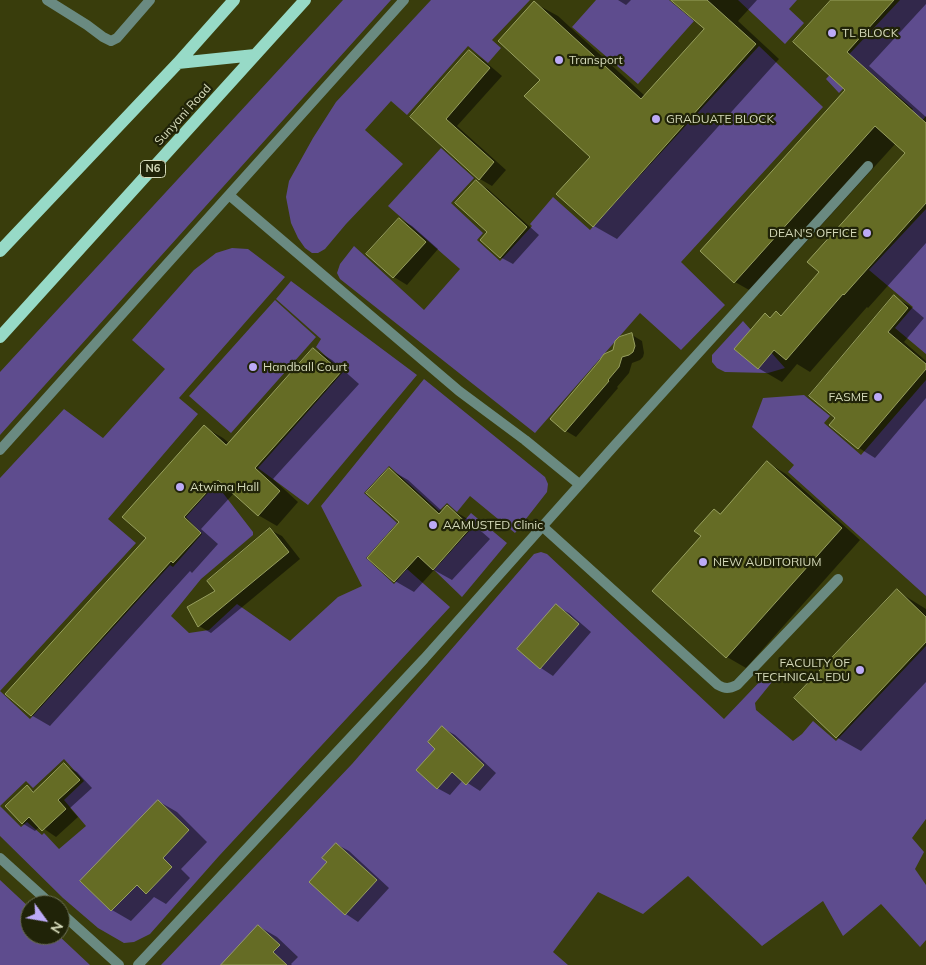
<!DOCTYPE html>
<html>
<head>
<meta charset="utf-8">
<style>
  body { margin:0 }
  #map { position:relative; width:926px; height:965px; overflow:hidden; background:#393d0c; font-family:Mulish,sans-serif }
  canvas { display:block }
  .north { position:absolute; left:20px; top:895px; width:50px; height:50px; box-sizing:border-box; background:#202308; border:1px solid #686c4f; border-radius:50%; rotate:122deg; font-size:14px; font-weight:700; line-height:20px; text-align:center; color:#d5daba }
  .north::after { content:''; display:block; margin:auto; width:18px; height:22px; background:#bcaaf6; clip-path:polygon(50% 0,100% 100%,50% 72%,0 100%) }
</style>
</head>
<body>
<div id="map">
<canvas width="926" height="965"></canvas>
<div class="north">N</div>
</div>
<script>
const context = document.querySelector('canvas').getContext('2d');
context.lineJoin = 'round';
function fillPath(path, color) { context.fillStyle = color; context.fill(path, 'evenodd'); }
function strokePath(path, color, width, dash) { context.strokeStyle = color; context.lineWidth = width; context.lineCap = dash ? 'butt' : 'round'; context.setLineDash(dash || []); context.stroke(path); }
function drawText(font, color, halo, rows, align = 'center') {
  context.font = font + ' Mulish,sans-serif'; context.lineWidth = 4.5; context.setLineDash([]); context.textBaseline = 'middle'; context.strokeStyle = halo; context.fillStyle = color; for (const [text, x, y, turn = 0] of rows) {
    context.save(); context.translate(x, y); context.rotate((+turn || 0) * Math.PI / 180); context.textAlign = isNaN(turn) ? turn : align; if (halo) context.strokeText(text, 0, 0); context.fillText(text, 0, 0); context.restore();
  }
}
fillPath(new Path2D(`
  M343,0H391L0,435V372Z
  M431,0H530L492,40L501,48L488,63L468,46L407,115L391,101L365,130L403,164L346,224L325,249L318,253H312L305,248L298,238L291,223L286,197L289,181L313,138L336,102Z
  M596,0H669L694,21L638,84L572,27Z
  M738,0H797L789,9L804,23L785,44Z
  M900,0H926V116L899,147L888,137L913,109L864,67L839,93L826,79Z
  M759,46L823,107L681,262L725,305L681,350L640,313L535,433L340,279L337,273L340,264L354,246L424,310L460,269L388,206L441,148L474,178L451,203L483,233L477,240L500,261L532,226L530,224L553,197L590,230Z
  M926,209V354L895,328L913,307L869,270Z
  M232,248L248,249L285,277L179,398L198,414L108,519L136,543L0,691L30,719L170,565L173,567L202,534L186,517L216,484L253,532V535L201,579L171,616L189,633L209,630L237,604L290,641L338,597L362,586L321,506L424,379L545,477L548,484L547,492L515,533L470,496L457,512L447,503L439,511L389,466L364,493L397,523L366,558L394,584L407,569L450,607L219,856L150,934L134,942L124,943L98,928L63,898L0,836V478L64,409L103,438L165,369L132,340L194,270L216,253ZM64,759L84,781L64,800L86,826L59,849L44,833L42,835L27,822L21,827L0,806L26,781L33,788Z
  M291,281L417,375L308,505L258,468L343,372L316,347L321,339L276,299Z
  M275,300L316,337L231,433L189,396Z
  M743,321L785,368L768,373L725,372L717,368L712,362V355Z
  M926,380V596L788,472L794,465L752,427L763,398L804,395L830,416L824,423L861,455Z
  M471,513L507,543L462,597L434,570L472,528L465,520Z
  M541,552L547,554L724,719L766,675L772,682L755,703L756,710L793,741L802,734L813,721L836,741L926,646V819L912,838L924,852L915,869L926,885V940L920,947L881,904L843,936L823,901L762,946L688,876L643,914L598,892L553,952L568,965H161L352,764L534,554Z
  M0,880L30,908V935H58L90,965H0Z`), '#5e4c8e');
fillPath(new Path2D(`
  M618,0H631L626,5Z
  M673,0H757L738,21L779,59L617,239L594,226L591,157L542,79L534,3L558,16L645,96L706,29Z
  M833,0H926V4L869,66L926,117V243L868,308L867,307L810,372L797,364L782,382L758,368L765,315L771,318L776,313L782,316L820,272L907,153L896,143L758,295L735,282L846,90Z
  M470,51L482,59L502,76L457,126L506,170L492,186L480,179L412,117Z
  M476,182L488,189L539,235L513,264L500,257L489,232Z
  M400,219L412,226L438,249L407,285L394,277L368,254Z
  M894,297L910,306L924,318L904,342L926,361V398L875,458L859,448L831,424L837,418Z
  M632,335L642,341L644,353L643,357L640,360L632,363L629,373L617,387L618,388L576,437L566,431L552,419L614,351Z
  M314,349L332,360L359,384L273,479L298,502L277,526L258,515L234,493L201,529L218,544L192,573L190,571L50,726L31,715L147,538L204,427L223,438L229,443Z
  M768,463L786,474L860,540L746,668L727,657L653,591L702,536L714,510L721,515Z
  M389,469L408,480L443,512L447,507L466,518L490,539L452,580L434,570L414,592L395,581L400,522Z
  M270,530L282,536L300,559L211,633L199,626L188,607L217,591Z
  M897,591L926,609V682L861,751L836,737Z
  M556,606L569,613L591,632L553,676L541,668L519,649Z
  M443,728L455,735L496,773L480,791L463,780L450,795L437,788V749Z
  M64,765L77,772L92,788L70,808L78,817L56,837L40,826L35,831L22,823L27,787L35,792Z
  M158,801L177,812L207,842L181,869L190,878L166,904L154,897L131,921L112,910L81,881Z
  M336,844L349,851L389,888L358,922L346,914L310,882L328,862Z
  M258,926L277,937L298,957L291,964L292,965H222Z`), '#0007');
const building = new Path2D(`
  M671,0H707L756,44L593,227L556,194L590,157L524,96L540,80L498,41L534,1L641,99L704,29Z
  M831,0H894L847,52L926,123V203L844,295L843,294L786,360L774,350L758,369L734,349L765,313L770,318L776,311L781,316L819,272L807,262L905,153L875,126L734,283L700,251L845,90L793,42Z
  M469,50L490,68L446,119L494,162L479,180L410,117Z
  M476,180L527,227L500,258L480,240L487,232L455,203Z
  M399,218L426,242L393,278L366,254Z
  M894,295L908,308L888,332L926,364V369L858,449L829,425L835,418L809,396Z
  M632,333L635,346L633,352L629,355L622,357L619,367L608,380L609,381L565,432L550,419L600,360L601,358L604,354L613,350L615,341L619,337Z
  M313,348L341,372L255,468L280,491L258,516L218,480L184,517L201,533L173,563L171,561L31,716L5,694L146,538L122,517L204,425L226,445Z
  M767,461L842,528L726,658L652,591L701,536L694,531L714,509L720,514Z
  M389,468L439,514L447,505L471,527L433,570L418,556L394,582L367,558L399,522L366,493Z
  M270,528L289,552L198,627L187,607L215,591L207,581Z
  M897,589L926,617V642L836,738L794,698Z
  M556,604L579,624L540,669L517,649Z
  M442,726L484,765L466,785L452,772L437,789L416,770L435,749L428,742Z
  M64,763L80,780L58,800L66,809L42,831L29,817L22,824L5,806L27,785L33,792Z
  M158,800L189,830L163,858L172,867L146,894L137,885L111,911L80,881Z
  M336,843L377,880L345,915L309,882L327,862L322,858Z
  M258,925L280,945L273,952L287,965H221Z`);
fillPath(building, '#656c25');
strokePath(building, '#979f5f', 1);
strokePath(new Path2D(`
  M47,0L87,25L103,37L111,41L117,38L150,0
  M229,195L459,391L525,440L579,484
  M0,450L404,0
  M542,526L718,685C725,689 729,689 737,685L838,579
  M0,858L52,905
  M60,912L119,965
  M138,965L424,659L615,445L868,166`), '#6a8a81', 10);
strokePath(new Path2D(`
  M178,63L255,55
  M0,251L178,63L234,0
  M0,337L305,0`), '#97dac7', 12);
for (const [x, y, r, color] of [
  [832,33,5,"#bcaaf6"],
  [559,60,5,"#bcaaf6"],
  [656,119,5,"#bcaaf6"],
  [867,233,5,"#bcaaf6"],
  [253,367,5,"#bcaaf6"],
  [878,397,5,"#bcaaf6"],
  [180,487,5,"#bcaaf6"],
  [433,525,5,"#bcaaf6"],
  [703,562,5,"#bcaaf6"],
  [860,670,5,"#bcaaf6"]
]) { const dot = new Path2D(); dot.arc(x, y, r, 0, 2 * Math.PI); context.fillStyle = color; context.fill(dot); strokePath(dot, '#202308', 2); }
for (const [x, y, w] of [
  [153,169,25]
]) { const box = new Path2D(); box.roundRect(x - w / 2, y - 8.5, w, 17, 4); context.fillStyle = '#202308'; context.fill(box); strokePath(box, '#d5daba', 1); }
drawText('bold 11px', '#d5daba', null, [
  ["N6",153,169]
]);
drawText('12px', '#d5daba', '#202308', [
  ["TL BLOCK",842,33],
  ["Transport",569,60],
  ["GRADUATE BLOCK",666,119],
  ["DEAN'S OFFICE",857,233,"right"],
  ["Handball Court",263,367],
  ["FASME",868,397,"right"],
  ["Atwima Hall",190,487],
  ["AAMUSTED Clinic",443,525],
  ["NEW AUDITORIUM",713,562],
  ["FACULTY OF",850,663,"right"],
  ["TECHNICAL EDU",850,677,"right"]
], 'left');
drawText('12px', '#d5daba', '#202308', [
  ["Sunyani Road",183,115,-48]
]);
</script>
</body>
</html>
